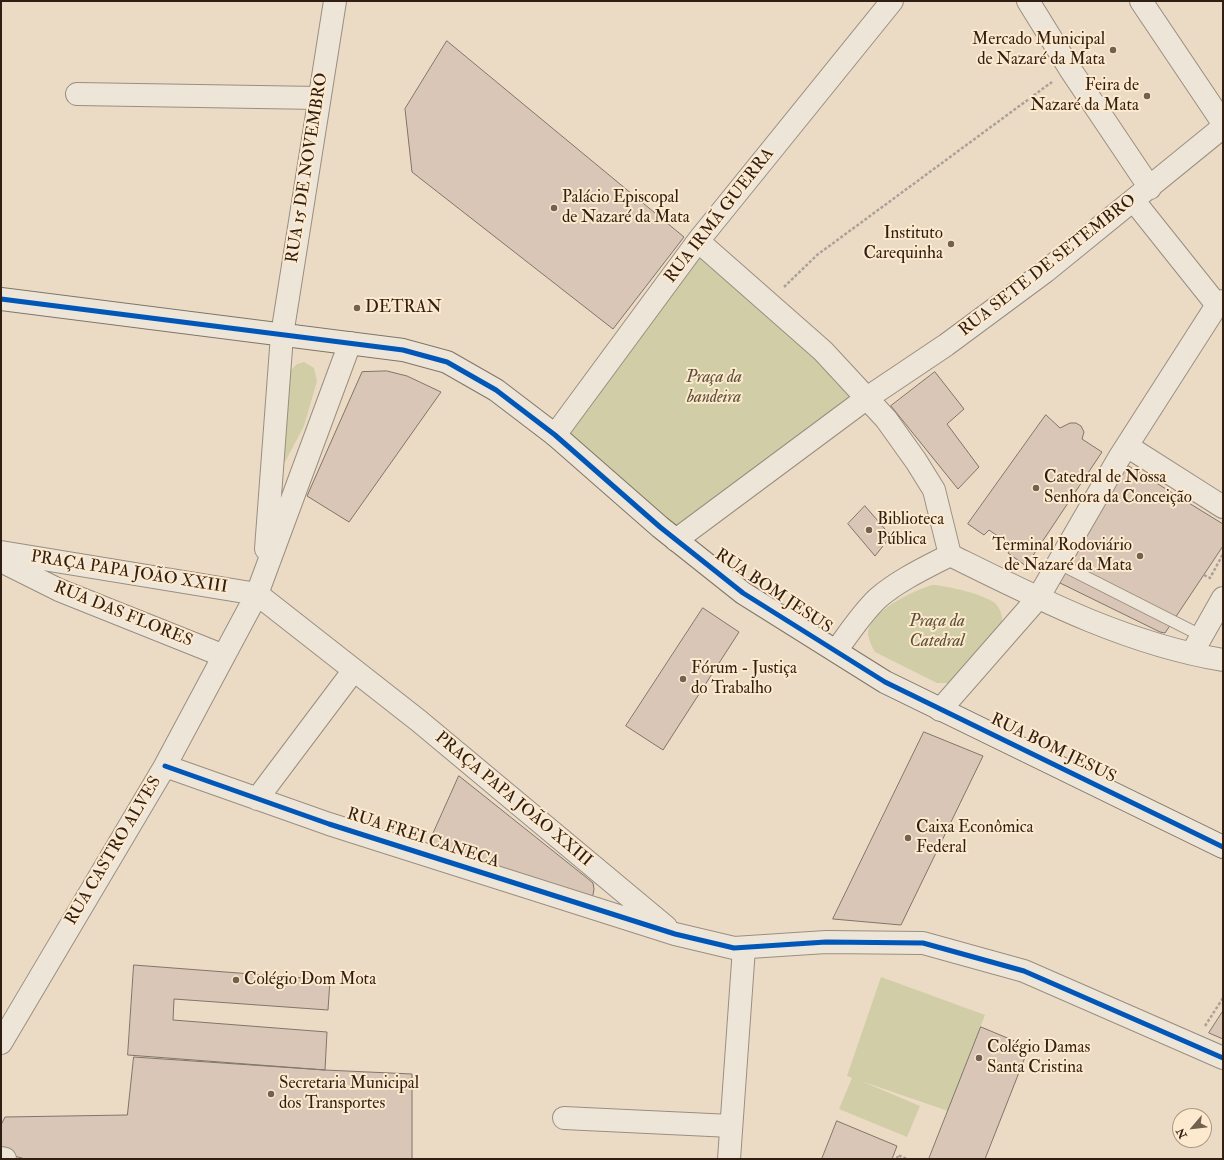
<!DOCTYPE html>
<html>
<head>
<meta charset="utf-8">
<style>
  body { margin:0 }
  #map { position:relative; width:1224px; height:1160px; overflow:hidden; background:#ebdbc4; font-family:"IM FELL Double Pica",serif }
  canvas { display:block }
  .frame { position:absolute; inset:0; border:2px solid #311e13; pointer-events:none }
  .north { position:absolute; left:1172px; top:1108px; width:40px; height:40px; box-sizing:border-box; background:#fdeace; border:1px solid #ab9883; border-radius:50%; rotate:242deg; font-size:11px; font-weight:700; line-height:16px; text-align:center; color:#311e13 }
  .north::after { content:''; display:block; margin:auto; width:14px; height:18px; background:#726051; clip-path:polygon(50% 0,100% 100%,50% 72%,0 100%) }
</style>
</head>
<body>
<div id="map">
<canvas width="1224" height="1160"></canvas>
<div class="frame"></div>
<div class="north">N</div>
</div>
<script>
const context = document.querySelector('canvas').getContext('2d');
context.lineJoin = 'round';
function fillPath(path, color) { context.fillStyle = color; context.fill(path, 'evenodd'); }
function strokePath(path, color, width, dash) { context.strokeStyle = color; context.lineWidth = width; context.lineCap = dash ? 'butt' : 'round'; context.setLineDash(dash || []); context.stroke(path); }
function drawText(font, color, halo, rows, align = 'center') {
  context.font = font + ' "IM FELL Double Pica",serif'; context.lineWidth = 4; context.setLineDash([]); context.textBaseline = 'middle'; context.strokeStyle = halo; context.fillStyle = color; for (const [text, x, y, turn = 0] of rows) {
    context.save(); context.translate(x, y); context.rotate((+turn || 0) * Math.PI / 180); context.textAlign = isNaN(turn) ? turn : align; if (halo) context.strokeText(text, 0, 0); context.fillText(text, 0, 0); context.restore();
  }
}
fillPath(new Path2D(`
  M698,241L867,398L676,540L555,435Z
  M304,362L314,368L317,381L304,426L285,462L278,461L289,372L297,364Z
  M932,585C945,585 987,595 996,604C1002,611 1003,619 1002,628L951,683H937L875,652C872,647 869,641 868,634C868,612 914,590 932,585Z
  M881,977L985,1015L948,1111L861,1081L920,1106L907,1137L839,1109L852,1078L847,1076Z`), '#d1cda7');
const building = new Path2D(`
  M447,41L684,237L613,329L412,172L405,109Z
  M387,371L407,376L441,392L349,522L307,496L362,372Z
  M935,372L964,409L947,424L979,467L958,489L891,406Z
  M1046,415L1060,428L1070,423H1076L1081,426L1084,432L1082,439L1102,452L1026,566L1008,553L1012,546L989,530L984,535L968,524Z
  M1127,465L1223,524V546L1165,633L1160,632L1058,582Z
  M865,506L891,536L875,556L848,524Z
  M703,608L739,632L663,750L626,726Z
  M924,732L983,756L901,925L833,919Z
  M459,776L587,878L593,883L594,889L593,895L588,899L463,858L429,843Z
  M134,965L330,980L328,1010L174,999L173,1020L327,1032L325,1070L128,1055Z
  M1223,1011V1039L1209,1033Z
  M981,1027L1029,1047L985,1159H929Z
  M134,1057L325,1070L412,1074V1159H25L1,1152V1125L5,1117L127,1115Z
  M837,1121L897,1146L892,1159H822Z`);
fillPath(building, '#d9c6b7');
strokePath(building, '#7f7568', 1);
const lane = new Path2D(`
  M1058,563L1202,636`);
const street = new Path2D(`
  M1028,1L1070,69L1150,188
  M1141,1L1223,123
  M77,94L319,98
  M1134,201L1217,305
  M698,241L823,351L886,419L916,461L934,490L950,555
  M555,435L698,241L892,1
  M1127,446L1223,507
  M676,540L867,398L946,345L1046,271L1223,127
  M266,549L282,335L335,1
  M1,552L257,594L419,721L666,927
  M950,555C1037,598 1126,644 1223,660
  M1,561L59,590L224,656
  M836,651C849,633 862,613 878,598C899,580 925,568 950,555
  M1192,653L1223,598
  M940,710L1038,598L1119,458L1217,305L1223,301
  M165,766L329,824L675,934L734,948L826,942L923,943L1024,971L1223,1058
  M257,799L354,670
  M1,1043L165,766L257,594L350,343
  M564,1118L731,1126
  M1,1158L5,1159
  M729,1159L744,948`);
const secondary = new Path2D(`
  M1,299L403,350L447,362L496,390L555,435L660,527L743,593L885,682L1223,847`);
strokePath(lane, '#9a8e80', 13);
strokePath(street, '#9a8e80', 24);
strokePath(secondary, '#7f7568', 24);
strokePath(new Path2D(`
  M784,287L817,255L1052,82
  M1204,575L1210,578L1223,554
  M1205,1026L1223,998
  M897,1159L898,1155L907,1159`), '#aaa198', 2.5, [3, 2]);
strokePath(lane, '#eee5d9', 11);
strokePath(street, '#eee5d9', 22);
strokePath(secondary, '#eee5d9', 22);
strokePath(new Path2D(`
  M1,299L403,350L447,362L496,390L555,435L660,527L743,593L885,682L1223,847
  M165,766L329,824L675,934L734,948L826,942L923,943L1024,971L1223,1058`), '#0057b8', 5);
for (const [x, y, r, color] of [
  [1113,50,4,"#726051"],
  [1147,96,4,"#726051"],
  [554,208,4,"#726051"],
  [951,244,4,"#726051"],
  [357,308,4,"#726051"],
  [1036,488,4,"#726051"],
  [869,530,4,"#726051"],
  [1140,556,4,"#726051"],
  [683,679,4,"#726051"],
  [908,838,4,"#726051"],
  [236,980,4,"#726051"],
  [979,1058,4,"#726051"],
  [271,1094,4,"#726051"]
]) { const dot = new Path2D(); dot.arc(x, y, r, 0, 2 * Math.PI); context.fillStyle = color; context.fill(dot); strokePath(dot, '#fdeace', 1.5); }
drawText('17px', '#311e13', '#fdeace', [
  ["Mercado Municipal",1105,40,"right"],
  ["de Nazaré da Mata",1105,60,"right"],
  ["Feira de",1139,86,"right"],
  ["Nazaré da Mata",1139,106,"right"],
  ["Palácio Episcopal",562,198],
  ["de Nazaré da Mata",562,218],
  ["Instituto",943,234,"right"],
  ["Carequinha",943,254,"right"],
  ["DETRAN",365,308],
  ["Catedral de Nossa",1044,478],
  ["Senhora da Conceição",1044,498],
  ["Biblioteca",877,520],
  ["Pública",877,540],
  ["Terminal Rodoviário",1132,546,"right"],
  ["de Nazaré da Mata",1132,566,"right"],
  ["Fórum - Justiça",691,669],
  ["do Trabalho",691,689],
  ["Caixa Econômica",916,828],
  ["Federal",916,848],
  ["Colégio Dom Mota",244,980],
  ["Colégio Damas",987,1048],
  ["Santa Cristina",987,1068],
  ["Secretaria Municipal",279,1084],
  ["dos Transportes",279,1104]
], 'left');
drawText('17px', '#311e13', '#fdeace', [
  ["RUA 15 DE NOVEMBRO",308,168,-81],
  ["RUA IRMÃ GUERRA",720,216,-52],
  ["RUA SETE DE SETEMBRO",1048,266,-38],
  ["PRAÇA PAPA JOÃO XXIII",129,573,9],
  ["RUA BOM JESUS",773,592,34],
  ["RUA DAS FLORES",123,615,22],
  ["RUA BOM JESUS",1053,749,26],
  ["PRAÇA PAPA JOÃO XXIII",513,800,40],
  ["RUA FREI CANECA",423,839,18],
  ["RUA CASTRO ALVES",114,851,-59]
]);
drawText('italic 17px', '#5b4f38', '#fdeace', [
  ["Praça da",714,378],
  ["bandeira",714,398],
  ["Praça da",937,622],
  ["Catedral",937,642]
]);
</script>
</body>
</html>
